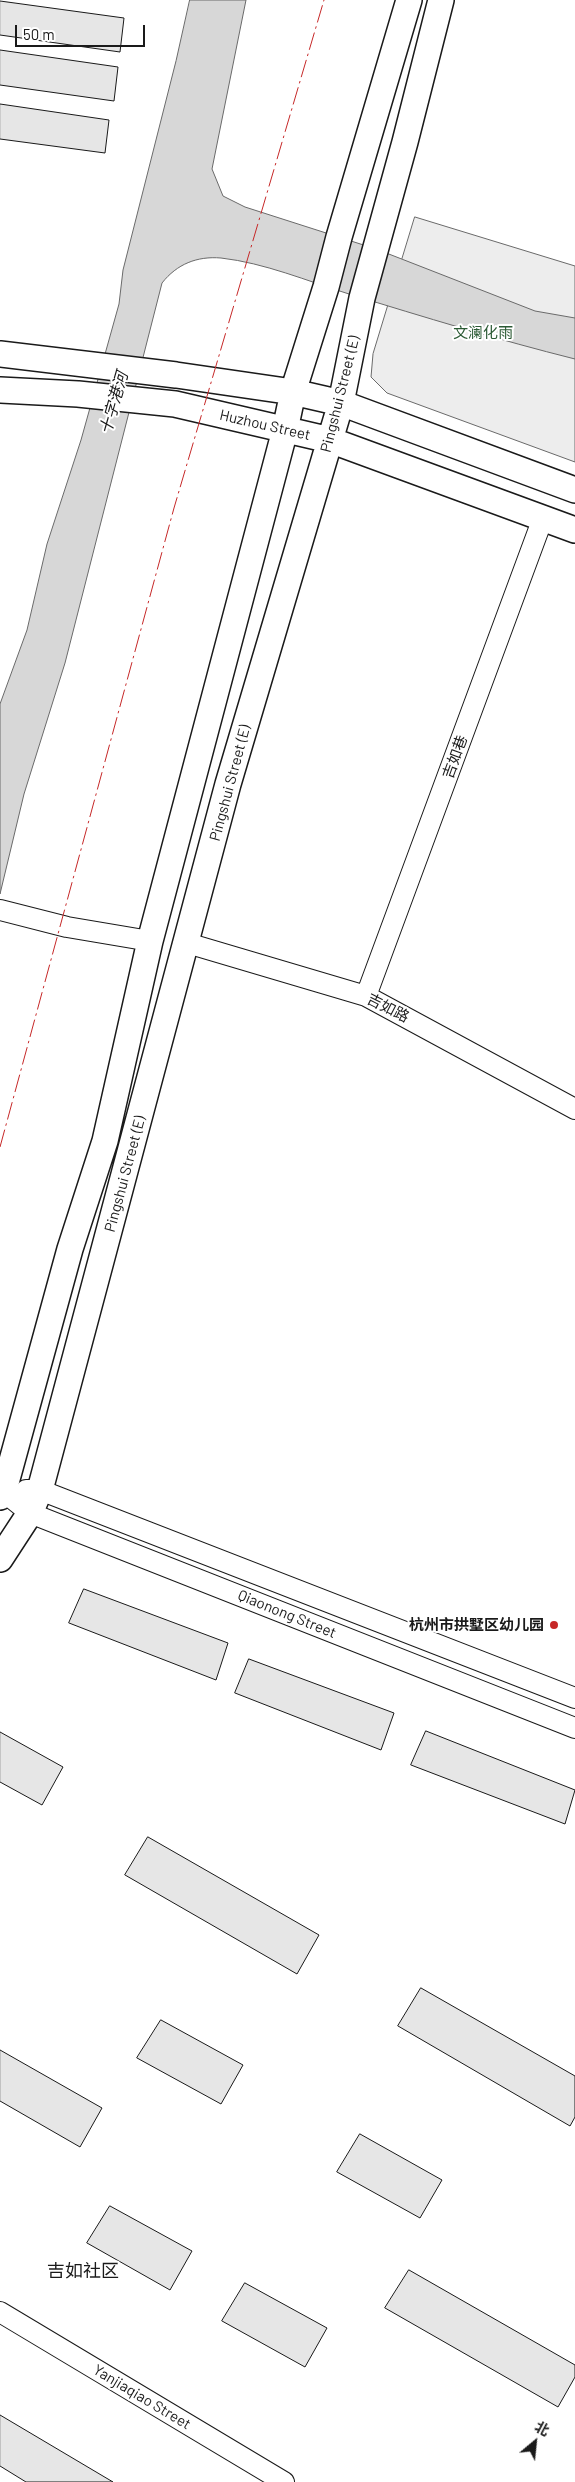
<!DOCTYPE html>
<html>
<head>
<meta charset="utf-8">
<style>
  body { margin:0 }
  #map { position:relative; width:575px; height:2482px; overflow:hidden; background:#fff; font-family:Barlow,"Noto Sans SC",sans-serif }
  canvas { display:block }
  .north { position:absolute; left:510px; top:2417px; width:50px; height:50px; -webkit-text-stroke:4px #fff; paint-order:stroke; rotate:28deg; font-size:14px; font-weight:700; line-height:20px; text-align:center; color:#1a1a1a }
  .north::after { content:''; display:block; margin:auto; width:18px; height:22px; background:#1a1a1a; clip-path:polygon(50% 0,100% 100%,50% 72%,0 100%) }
  .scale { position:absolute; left:15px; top:25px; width:130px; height:22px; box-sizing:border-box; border:2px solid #1a1a1a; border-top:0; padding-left:6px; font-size:15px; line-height:18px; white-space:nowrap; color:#1a1a1a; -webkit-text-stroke:4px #fff; paint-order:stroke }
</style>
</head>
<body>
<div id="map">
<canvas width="575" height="2482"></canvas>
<div class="north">北</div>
<div class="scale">50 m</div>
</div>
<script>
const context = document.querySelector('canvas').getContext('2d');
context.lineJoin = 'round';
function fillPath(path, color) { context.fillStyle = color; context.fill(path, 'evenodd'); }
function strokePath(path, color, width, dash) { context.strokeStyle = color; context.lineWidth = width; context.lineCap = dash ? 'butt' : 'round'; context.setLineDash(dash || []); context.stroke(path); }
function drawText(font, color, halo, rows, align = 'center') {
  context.font = font + ' Barlow,"Noto Sans SC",sans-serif'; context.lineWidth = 4; context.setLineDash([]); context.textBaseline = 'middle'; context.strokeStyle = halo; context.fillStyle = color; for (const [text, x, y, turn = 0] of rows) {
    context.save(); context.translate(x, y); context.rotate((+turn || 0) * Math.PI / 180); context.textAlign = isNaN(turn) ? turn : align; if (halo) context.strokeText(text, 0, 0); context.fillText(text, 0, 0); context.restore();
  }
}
const built = new Path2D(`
  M415,217L575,266V462L387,393L371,377L373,354Z`);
fillPath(built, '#ededed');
strokePath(built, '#6a6a6a', 1);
const water = new Path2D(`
  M190,0H246L212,169L223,196L245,207L376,249L535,311L575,318V359C499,340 424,317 349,294C307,281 265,263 221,258C197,256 177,264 162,283L65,663L24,794L0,894V704L27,630L47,544L81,440L119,304L123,270L176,61Z`);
fillPath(water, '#d7d7d7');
strokePath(water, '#6a6a6a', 1);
const building = new Path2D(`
  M0,1L124,18L120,52L0,35Z
  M0,50L118,67L114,101L0,85Z
  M0,104L109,120L105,153L0,139Z
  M84,1589L228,1643L216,1680L69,1623Z
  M249,1659L394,1713L381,1750L235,1693Z
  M426,1731L575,1790L565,1824L411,1765Z
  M0,1732L63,1767L42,1805L0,1782Z
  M148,1837L319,1935L297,1974L125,1875Z
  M421,1988L575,2076V2117L570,2126L398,2026Z
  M161,2020L243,2065L221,2104L137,2058Z
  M0,2050L102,2108L80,2147L0,2101Z
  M360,2134L442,2180L420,2218L337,2172Z
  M110,2206L192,2251L170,2290L87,2243Z
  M409,2270L575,2365V2377L558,2407L385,2308Z
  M245,2283L327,2328L305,2367L222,2321Z
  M0,2415L113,2482H26L0,2466Z`);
fillPath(building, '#e6e6e6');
strokePath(building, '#1a1a1a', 1);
const minor = new Path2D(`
  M0,910L67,927L150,941
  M187,943L366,996L575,1109
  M366,996L543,518
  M0,1489L30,1513L575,1728
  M26,1490H40L575,1698
  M0,2312L284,2482`);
const major = new Path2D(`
  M0,354L176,375L293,392L341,403L575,490
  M0,390L78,394L175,404L330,440L575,530
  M0,1497L4,1490L70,1249L105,1141L150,941L285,430L293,392L326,287L339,237L409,0
  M0,1559L30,1513L40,1490L228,784L341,403L362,298L405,142L441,0`);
strokePath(minor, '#1a1a1a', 22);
strokePath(major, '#1a1a1a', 28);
strokePath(minor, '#fff', 20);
strokePath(major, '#fff', 25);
strokePath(new Path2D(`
  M0,1147L174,508L324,0`), '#c62828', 1, [18, 4, 2.5, 4]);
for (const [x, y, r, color] of [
  [554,1625,5,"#c62828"]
]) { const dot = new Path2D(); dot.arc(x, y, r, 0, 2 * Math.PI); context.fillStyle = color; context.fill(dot); strokePath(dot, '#fff', 2); }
drawText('15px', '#2b5a34', '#fff', [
  ["文澜化雨",483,333]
]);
drawText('15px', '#1a1a1a', '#fff', [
  ["Pingshui Street (E)",340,394,-76],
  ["Huzhou Street",265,425,13],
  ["吉如巷",455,757,-70],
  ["Pingshui Street (E)",230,783,-75],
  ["吉如路",388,1008,27],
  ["Pingshui Street (E)",125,1174,-75],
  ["Qiaonong Street",287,1614,22],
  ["Yanjiaqiao Street",142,2397,31]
]);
drawText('bold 15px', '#1a1a1a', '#fff', [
  ["杭州市拱墅区幼儿园",544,1625]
], 'right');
drawText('italic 16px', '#1a1a1a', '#fff', [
  ["十字港河",114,403,-74]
]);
drawText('18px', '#1a1a1a', '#fff', [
  ["吉如社区",83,2271]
]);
</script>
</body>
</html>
